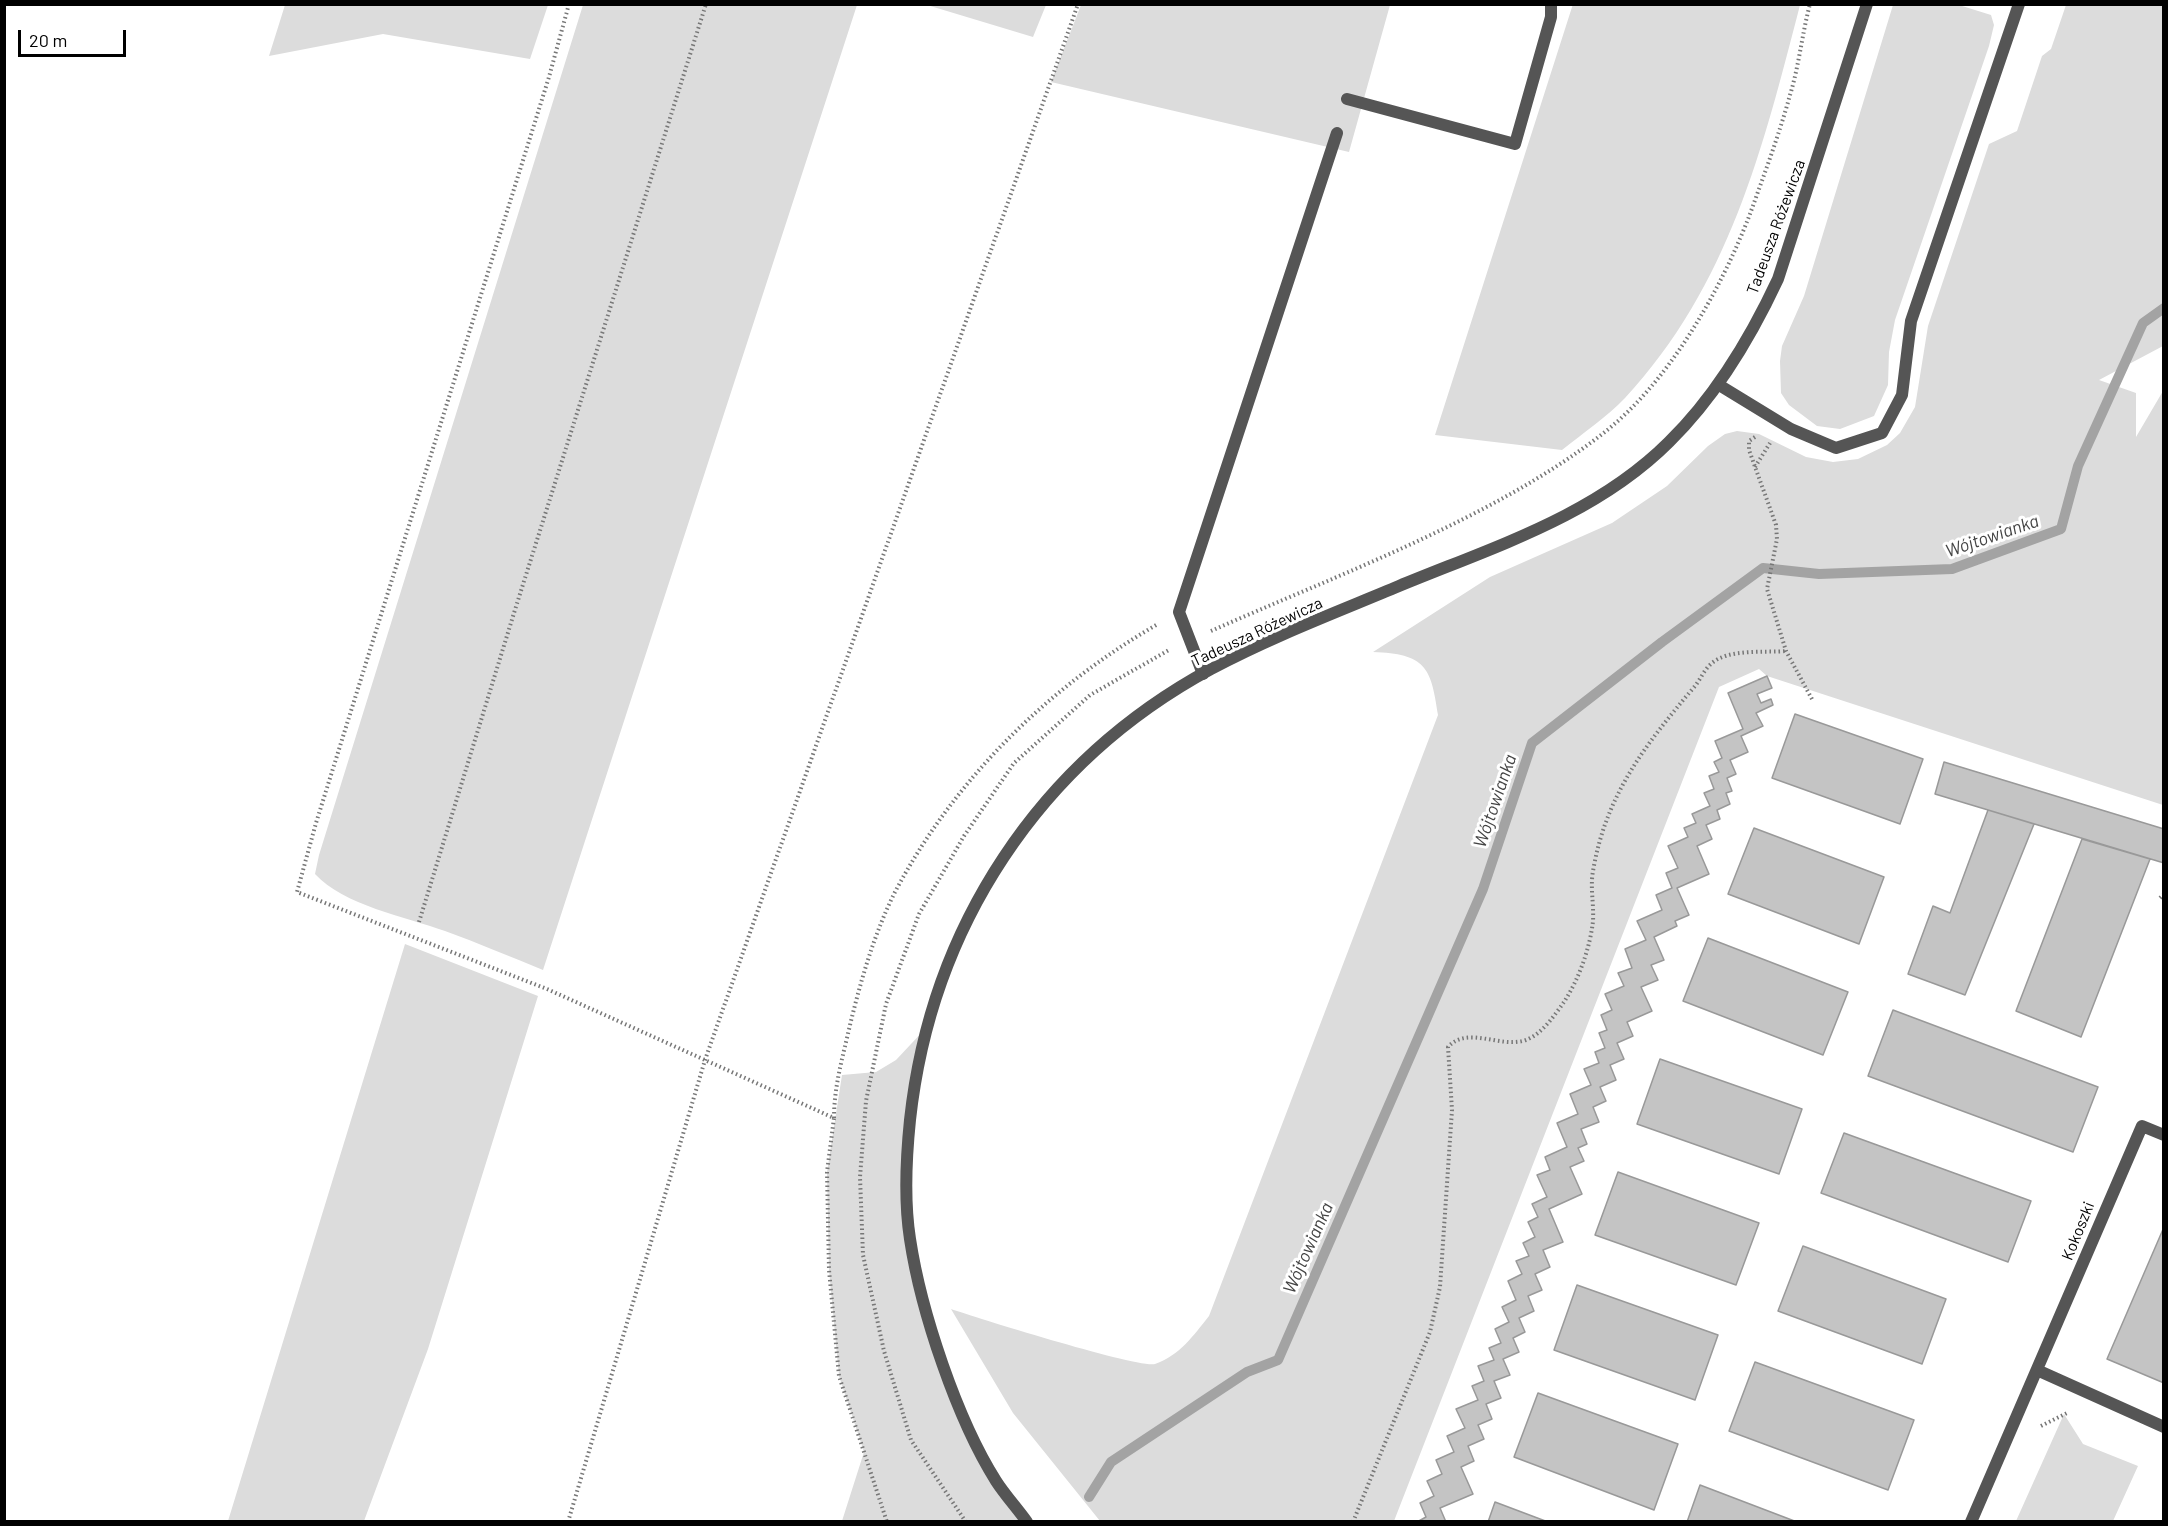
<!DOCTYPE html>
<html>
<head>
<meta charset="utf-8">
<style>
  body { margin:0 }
  #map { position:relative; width:2168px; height:1526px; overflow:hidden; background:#fff; font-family:Barlow,sans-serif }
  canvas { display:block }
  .frame { position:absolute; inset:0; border:6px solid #000; pointer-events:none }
  .scale { position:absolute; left:18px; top:30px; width:108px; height:27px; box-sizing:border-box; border:3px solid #000; border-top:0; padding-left:8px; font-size:18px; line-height:21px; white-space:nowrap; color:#000; -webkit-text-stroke:4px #fff; paint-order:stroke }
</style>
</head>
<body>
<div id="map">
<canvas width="2168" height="1526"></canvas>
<div class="frame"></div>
<div class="scale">20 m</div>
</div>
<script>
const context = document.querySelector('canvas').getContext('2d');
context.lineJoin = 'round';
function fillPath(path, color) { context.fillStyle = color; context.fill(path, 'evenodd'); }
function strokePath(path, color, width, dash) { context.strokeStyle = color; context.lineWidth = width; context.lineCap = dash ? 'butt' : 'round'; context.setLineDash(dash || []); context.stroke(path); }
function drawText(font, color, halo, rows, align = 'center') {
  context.font = font + ' Barlow,sans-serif'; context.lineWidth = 6; context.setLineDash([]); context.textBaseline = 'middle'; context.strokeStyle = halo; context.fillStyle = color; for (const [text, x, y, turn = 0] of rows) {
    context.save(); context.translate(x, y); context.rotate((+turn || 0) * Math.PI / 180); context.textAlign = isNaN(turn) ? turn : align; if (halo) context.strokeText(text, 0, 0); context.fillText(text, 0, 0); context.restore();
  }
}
fillPath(new Path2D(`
  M1573,4L1800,5C1763,148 1729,286 1625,398C1607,417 1583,433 1562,450L1435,435Z
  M285,5V4L548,5L530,59L383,34L269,56Z
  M583,5H857L543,970C511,957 478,943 445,931C406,917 343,905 315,874L319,855Z
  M927,5H1046L1033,37Z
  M1081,5H1390L1349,152L1051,82Z
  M1893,5H1959L1991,15L1994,25L1989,46L1895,320L1889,352L1888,385L1874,416L1840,429L1817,426L1789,405L1781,393L1780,361L1782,346L1804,296Z
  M2066,5H2163V346L2099,380L2136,393V437L2163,391V805L1767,676L1759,669L1719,687L1394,1521H1100L1013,1413L951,1309C977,1318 1141,1369 1155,1364C1180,1355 1193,1336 1209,1316L1438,715C1431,666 1425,654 1373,652L1490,577L1612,523L1667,486L1708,446L1725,434L1737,431L1759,434L1806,457L1833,462L1858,459L1887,445L1900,433L1915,407L1928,326L1989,144L2017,131L2042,56L2051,49Z
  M405,944L538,996L428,1349L364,1521H228Z
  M926,1028L906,1157L921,1288L965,1418L1027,1521H842L864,1452L839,1376L829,1270L827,1172L842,1075L876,1072L896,1060Z
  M2064,1414L2083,1444L2138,1466L2113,1521H2016Z`), '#dcdcdc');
strokePath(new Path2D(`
  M1089,1497L1111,1462L1247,1372L1278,1360L1483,889L1532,743L1662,642L1763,568L1819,574L1952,569L2061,529L2078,466L2143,323L2164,308`), '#a3a3a3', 10);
const building = new Path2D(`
  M1767,676L1772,688L1757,694L1761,703L1771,699L1773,705L1756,713L1763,726L1741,736L1748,752L1730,760L1736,774L1727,778L1732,791L1726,793L1730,804L1717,810L1720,819L1706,825L1712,839L1697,846L1709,874L1677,888L1689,915L1675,921L1677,926L1654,937L1664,960L1651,965L1658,980L1641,987L1652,1011L1627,1022L1633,1036L1617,1043L1624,1059L1610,1065L1616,1080L1600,1087L1606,1101L1593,1107L1599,1122L1581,1129L1587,1144L1578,1148L1584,1161L1570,1167L1582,1194L1549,1209L1563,1242L1543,1250L1550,1267L1535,1274L1542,1290L1528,1296L1534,1311L1519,1318L1525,1332L1513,1338L1519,1352L1503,1359L1510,1375L1494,1381L1501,1398L1486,1404L1492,1419L1478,1425L1484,1439L1468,1446L1474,1461L1461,1467L1473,1494L1440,1508L1446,1522H1417L1426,1517L1420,1503L1434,1496L1427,1481L1442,1474L1436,1460L1454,1452L1447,1436L1465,1428L1456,1409L1478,1400L1472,1386L1484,1381L1478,1366L1494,1360L1489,1348L1501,1343L1495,1329L1509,1322L1502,1307L1516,1300L1508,1281L1522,1274L1516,1261L1529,1256L1523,1243L1535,1237L1528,1222L1538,1217L1532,1204L1547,1197L1537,1175L1550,1170L1545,1157L1567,1147L1557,1123L1578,1114L1570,1094L1591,1085L1584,1069L1599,1063L1595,1052L1605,1048L1599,1033L1607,1030L1601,1015L1612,1010L1605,994L1624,986L1618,973L1632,968L1625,949L1646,940L1637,921L1662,910L1656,895L1672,888L1666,873L1678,868L1668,846L1688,837L1684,828L1696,823L1692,814L1710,806L1704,793L1714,789L1709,776L1719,772L1714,762L1722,758L1715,741L1743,729L1728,693Z
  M1795,714L1923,759L1900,824L1772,778Z
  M1944,762L2164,829V863L1935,794Z
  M1988,810L2034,824L1965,995L1908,974L1933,906L1950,913Z
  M1754,828L1884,877L1859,944L1728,894Z
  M2082,839L2150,859L2081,1037L2016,1011Z
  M1708,938L1848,992L1823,1055L1683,1001Z
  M1893,1010L2098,1087L2073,1152L1868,1076Z
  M1660,1059L1802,1109L1779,1174L1637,1124Z
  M1844,1133L2031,1201L2008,1262L1821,1193Z
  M1618,1172L1759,1223L1736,1285L1595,1235Z
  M2164,1227V1383L2107,1359Z
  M1803,1246L1946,1299L1922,1364L1778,1311Z
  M1577,1285L1718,1335L1695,1400L1554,1350Z
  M1755,1362L1914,1420L1888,1490L1729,1431Z
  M1538,1393L1678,1444L1654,1510L1514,1457Z
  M1700,1485L1797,1522H1687Z
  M1495,1502L1548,1522H1488Z`);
fillPath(building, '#c4c4c4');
strokePath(building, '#999', 1.5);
strokePath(new Path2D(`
  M569,4L549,77L316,823L297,892L547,989L834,1118L827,1172L829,1270L839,1376L887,1522
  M1755,437L1749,441V450L1776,525L1777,539L1767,589L1786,651L1813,701
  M1755,467L1770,443
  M1211,631C1337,575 1492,519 1601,435C1668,384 1720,292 1750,214C1764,175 1779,135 1790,95C1799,66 1802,34 1810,4
  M2160,898L2164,894
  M419,922L514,613L706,4
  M834,1118C834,1086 843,1056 850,1025C861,980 874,934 895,892C954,780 1048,687 1158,624
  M2041,1426L2069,1412
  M568,1522L705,1060L1078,4
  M966,1522L911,1440L884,1351L863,1255L860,1177L866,1101L886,1004L919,914L964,836L1014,763L1090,695L1169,650
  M1353,1522L1430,1332L1440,1287L1452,1110L1448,1047C1468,1025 1500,1049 1526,1040C1542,1034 1554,1016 1564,1002C1579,979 1590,948 1593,921C1594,904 1590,887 1593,871C1606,794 1646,744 1695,686C1700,680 1704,670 1711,664C1728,648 1765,653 1786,651`), '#777', 4, [1.5, 3]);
strokePath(new Path2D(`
  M1347,99L1515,144L1551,17V4
  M1719,385L1791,429L1836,448L1882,433L1902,395L1911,321L2019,4
  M1203,674L1179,612L1337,133`), '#555', 12);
strokePath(new Path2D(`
  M2037,1370L2164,1427
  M1971,1522L2142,1126L2164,1135`), '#555', 12);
strokePath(new Path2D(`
  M1027,1522C1017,1508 1005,1495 996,1481C957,1419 921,1312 910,1239C904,1201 906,1159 910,1120C931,927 1039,762 1211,669C1271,637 1337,612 1399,586C1493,547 1595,516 1669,442C1716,396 1750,339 1778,279L1867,4`), '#555', 12);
drawText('16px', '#000', '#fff', [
  ["Tadeusza Różewicza",1776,227,-70],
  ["Tadeusza Różewicza",1257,632,-25],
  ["Kokoszki",2078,1231,-68]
]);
drawText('italic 18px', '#444', '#fff', [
  ["Wójtowianka",1992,536,-19],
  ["Wójtowianka",1495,801,-71],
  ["Wójtowianka",1308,1248,-66]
]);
</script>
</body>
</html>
